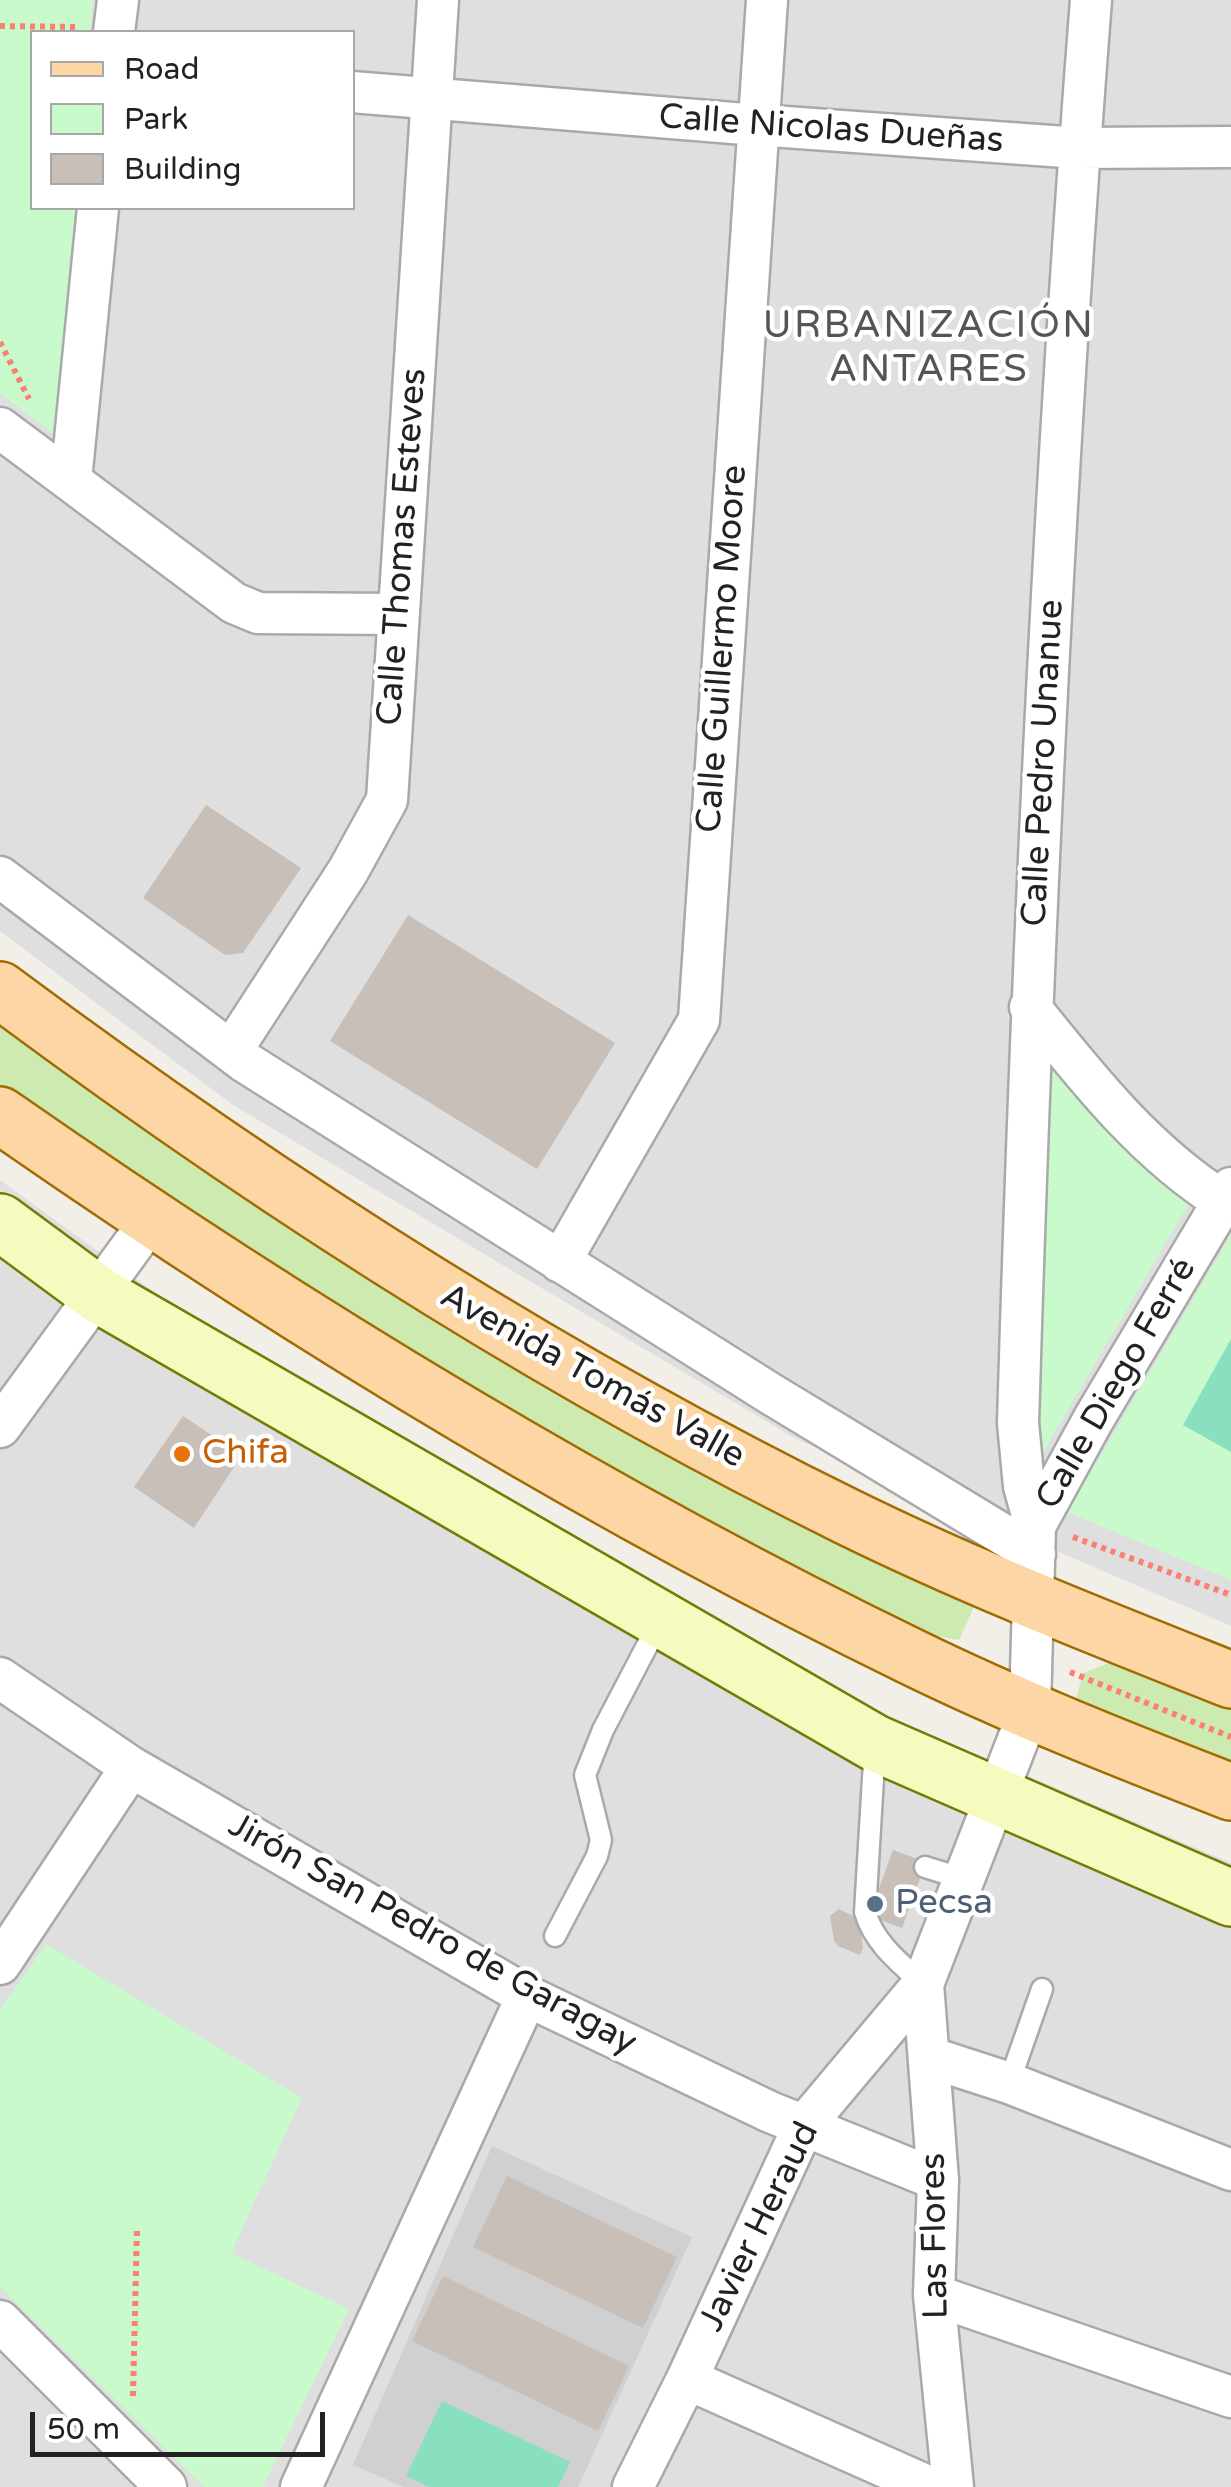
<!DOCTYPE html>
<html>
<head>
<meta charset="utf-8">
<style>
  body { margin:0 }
  #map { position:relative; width:1231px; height:2487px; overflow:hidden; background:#f2efe9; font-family:"Varela Round",sans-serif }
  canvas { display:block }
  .legend { position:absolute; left:30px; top:30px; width:325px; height:180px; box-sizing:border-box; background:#fff; border:2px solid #a7a7a7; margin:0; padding:12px 18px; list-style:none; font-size:30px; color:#222 }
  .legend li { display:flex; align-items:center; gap:20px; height:50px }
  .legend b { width:50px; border:2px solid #a7a7a7 }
  .scale { position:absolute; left:30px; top:2412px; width:295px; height:45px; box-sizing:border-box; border:5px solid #222; border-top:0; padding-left:12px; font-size:30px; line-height:35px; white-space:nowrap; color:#222; -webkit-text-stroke:8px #fff; paint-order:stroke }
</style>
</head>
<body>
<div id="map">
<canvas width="1231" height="2487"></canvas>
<ul class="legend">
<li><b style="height:12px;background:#fcd6a4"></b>Road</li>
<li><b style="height:28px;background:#c8facc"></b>Park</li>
<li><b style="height:28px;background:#c7bfb8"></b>Building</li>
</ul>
<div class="scale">50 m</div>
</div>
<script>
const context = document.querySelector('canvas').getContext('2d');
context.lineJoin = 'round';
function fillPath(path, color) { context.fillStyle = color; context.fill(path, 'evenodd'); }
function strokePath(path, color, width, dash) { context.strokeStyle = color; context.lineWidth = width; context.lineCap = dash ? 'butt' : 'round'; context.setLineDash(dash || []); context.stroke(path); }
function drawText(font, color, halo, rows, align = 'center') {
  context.font = font + ' "Varela Round",sans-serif'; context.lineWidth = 9; context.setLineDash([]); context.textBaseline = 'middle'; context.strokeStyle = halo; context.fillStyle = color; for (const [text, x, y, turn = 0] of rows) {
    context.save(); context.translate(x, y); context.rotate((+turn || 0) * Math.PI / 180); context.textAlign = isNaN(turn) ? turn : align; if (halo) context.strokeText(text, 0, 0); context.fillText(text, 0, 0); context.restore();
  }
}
fillPath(new Path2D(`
  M0,0H1231V1626L796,1439L233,1105L0,931ZM32,32H352V208H32Z
  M0,1180L289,1390L883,1714L1231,1863V2487H0Z`), '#e0dfdf');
fillPath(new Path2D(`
  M492,2146L692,2237L578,2487H404L353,2465Z`), '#d0d0d0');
fillPath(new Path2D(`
  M0,1005L976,1602L959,1640L931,1635L847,1600L335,1317L0,1089Z
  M1114,1661L1231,1704V1765L1076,1699L1083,1673Z`), '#cdebb0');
fillPath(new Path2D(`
  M0,0H93L90,32H32V208H75L56,436L0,393Z
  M1037,1039L1188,1205L1031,1473Z
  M1231,1235V1580L1067,1512Z
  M46,1944L302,2098L231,2253L349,2309L263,2487H204L0,2287V2010Z`), '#c8facc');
fillPath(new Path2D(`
  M1231,1339V1452L1183,1425Z
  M442,2401L570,2462L558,2487H429L406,2476Z`), '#88e0be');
fillPath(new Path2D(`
  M206,805L301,868L243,953L225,955L143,898Z
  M408,915L615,1043L537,1169L330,1041Z
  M183,1416L242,1455L194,1528L134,1487Z
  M893,1850L926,1862L902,1928L869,1916Z
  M839,1909L859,1919L863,1948L860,1955L838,1946L834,1941L830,1916Z
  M507,2176L677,2257L643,2328L473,2247Z
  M443,2276L629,2366L598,2431L412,2341Z`), '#c7bfb8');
const lane = new Path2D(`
  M875,1745L865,1912C874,1943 900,1963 923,1984
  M925,1867L964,1879
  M555,1936L597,1856L601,1840L585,1775L603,1730L660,1621
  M1009,2083L1042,1989`);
const street = new Path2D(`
  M114,32L118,0
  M352,92L757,125L1079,148L1231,147
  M0,428L234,603L258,613L399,614
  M71,480L98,208
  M0,877L245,1062L771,1394L1035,1554
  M1030,1007C1087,1078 1145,1152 1223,1201
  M232,1050L348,871L387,800L438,0
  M560,1262L699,1020L767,0
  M0,1427L151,1220
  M1035,1526L1024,1486L1018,1423C1032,948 1054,474 1091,0
  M0,1678L131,1767L527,1996L770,2112L938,2180
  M0,1964L131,1767
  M923,1984L938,2180L934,2295L953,2487
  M929,2057L1009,2083L1231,2170
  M934,2295L1231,2397
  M0,2321L166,2487
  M687,2379L930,2487
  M301,2487L527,1996
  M633,2487L687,2379L803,2127L923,1984L1030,1709L1035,1526L1093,1420L1231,1188`);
const secondary = new Path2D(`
  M0,1222L99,1295L875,1743L1231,1898`);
const primary = new Path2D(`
  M0,990C267,1189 549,1370 848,1517C972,1578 1103,1629 1231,1680
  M0,1115C290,1317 592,1501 910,1656C1014,1707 1123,1750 1231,1792`);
strokePath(lane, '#a9a9a9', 25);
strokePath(street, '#a9a9a9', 45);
strokePath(secondary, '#707d05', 60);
strokePath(primary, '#a06b00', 60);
strokePath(new Path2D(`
  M0,26L79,27
  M0,342L29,399
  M1073,1537L1231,1595
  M1070,1672L1231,1737
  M133,2396L137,2229`), '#fa8072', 6, [5, 5]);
strokePath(lane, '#fff', 20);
strokePath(street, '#fff', 40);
strokePath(secondary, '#f7fabf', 55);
strokePath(primary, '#fcd6a4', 55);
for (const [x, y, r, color] of [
  [182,1454,10,"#e8710a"],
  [875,1904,10,"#5c6f8a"]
]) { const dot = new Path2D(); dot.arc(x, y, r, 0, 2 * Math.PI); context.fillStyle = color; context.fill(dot); strokePath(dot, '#fff', 4); }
drawText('35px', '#222', '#fff', [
  ["Calle Nicolas Dueñas",831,130,4],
  ["Calle Thomas Esteves",403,547,-86],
  ["Calle Guillermo Moore",723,649,-86],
  ["Calle Pedro Unanue",1044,763,-87],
  ["Avenida Tomás Valle",592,1377,29],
  ["Calle Diego Ferré",1117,1384,-60],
  ["Jirón San Pedro de Garagay",432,1935,29],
  ["Javier Heraud",760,2227,-64],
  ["Las Flores",936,2236,-91]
]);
drawText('35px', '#c56008', '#fff', [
  ["Chifa",202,1454]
], 'left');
drawText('35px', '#4e5e75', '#fff', [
  ["Pecsa",895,1904]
], 'left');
context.letterSpacing = '2.5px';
drawText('38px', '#555', '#fff', [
  ["URBANIZACIÓN",929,327],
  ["ANTARES",929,371]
]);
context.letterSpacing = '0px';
</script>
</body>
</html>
